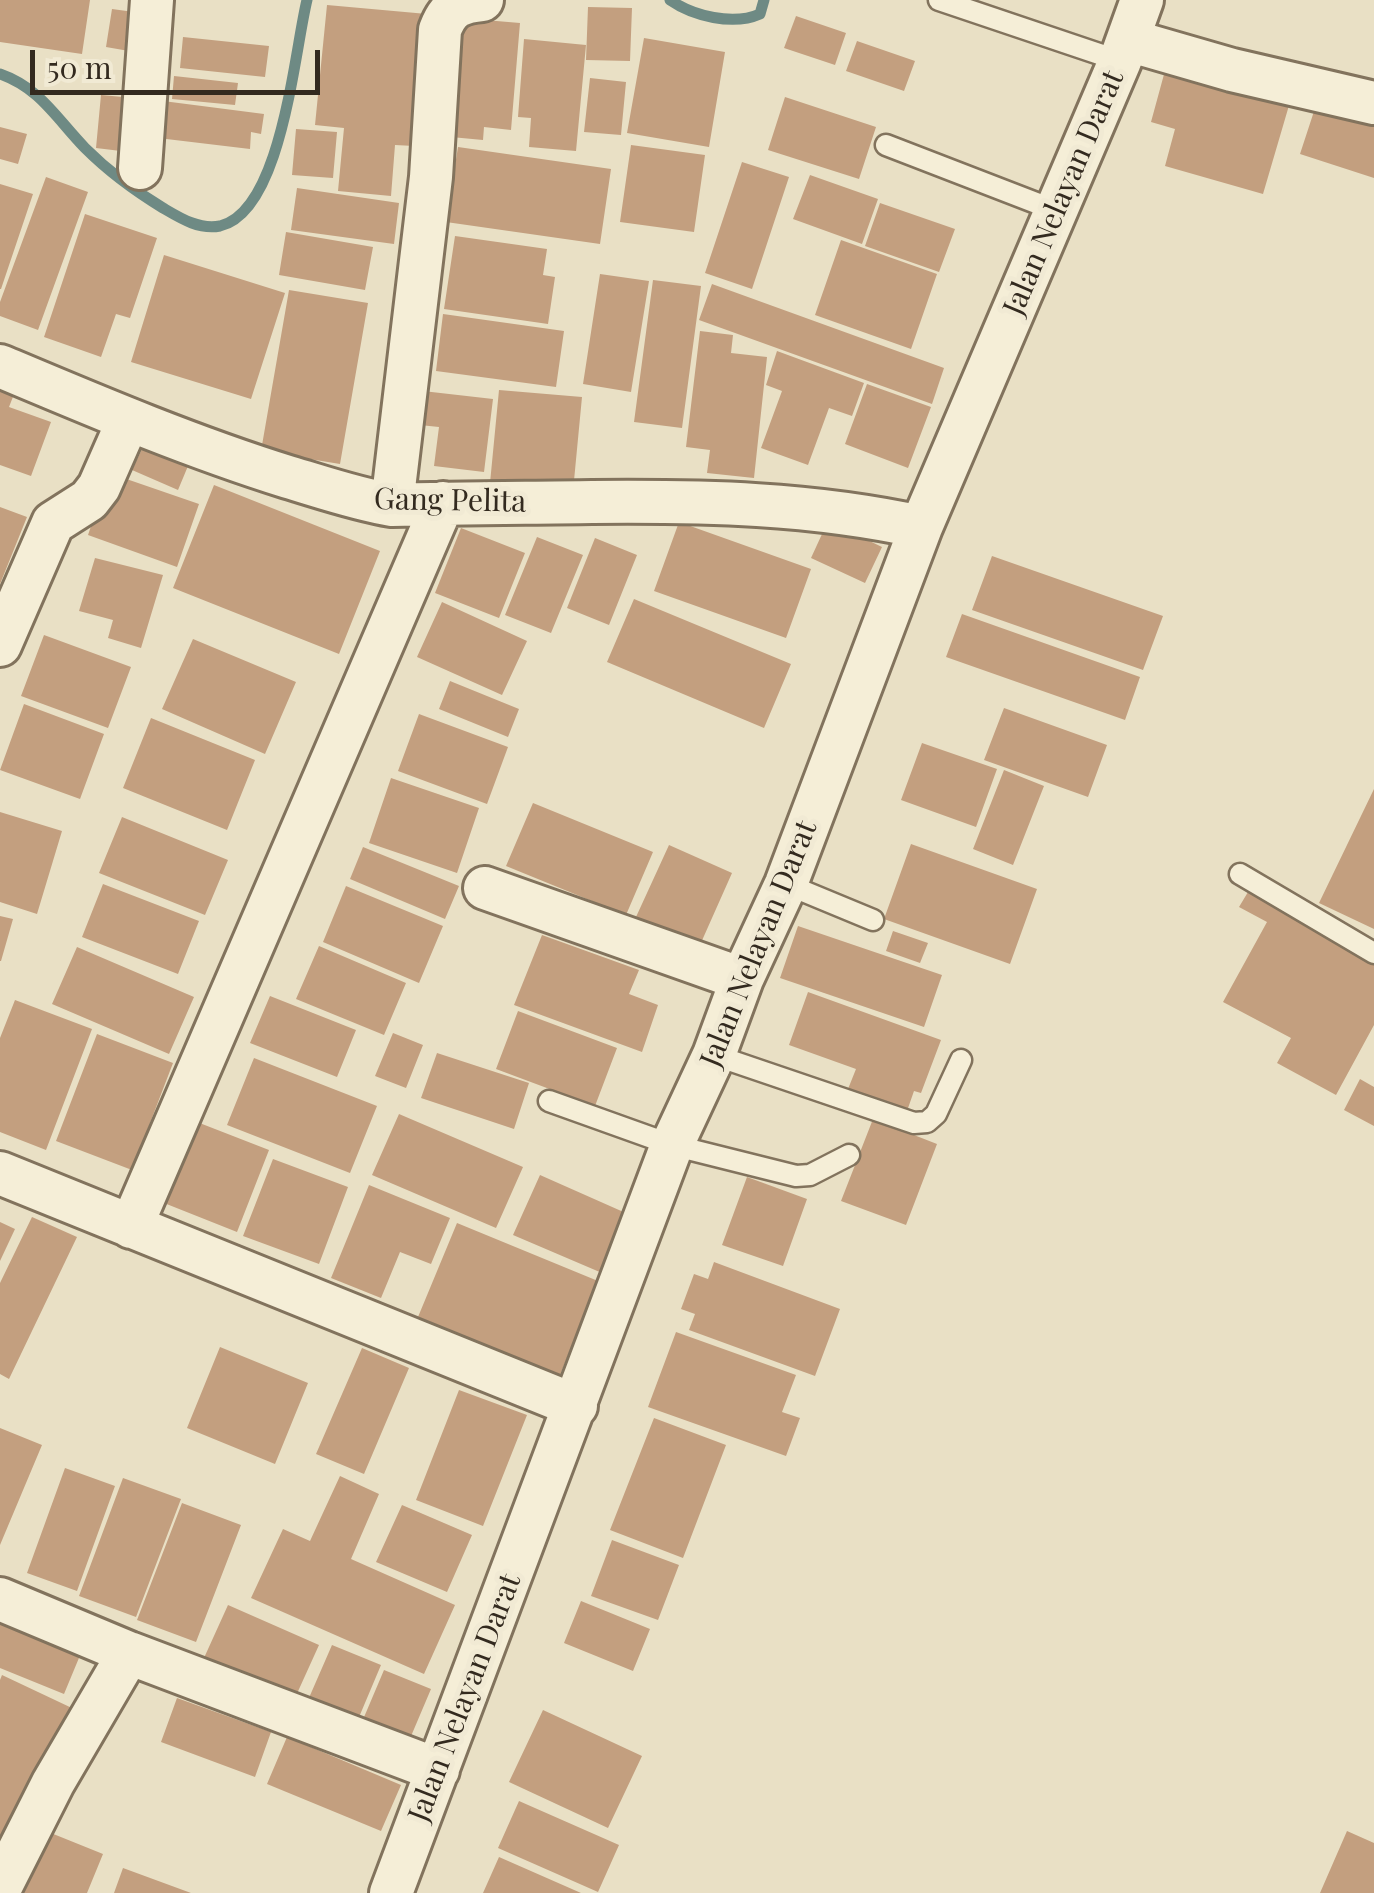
<!DOCTYPE html>
<html>
<head>
<meta charset="utf-8">
<style>
  body { margin:0 }
  #map { position:relative; width:1374px; height:1893px; overflow:hidden; background:#e9e0c5; font-family:"Playfair Display",serif }
  canvas { display:block }
  .scale { position:absolute; left:30px; top:50px; width:290px; height:45px; box-sizing:border-box; border:5px solid #332a1f; border-top:0; padding-left:12px; font-size:30px; line-height:35px; white-space:nowrap; color:#332a1f; -webkit-text-stroke:8px #f1ead4; paint-order:stroke }
</style>
</head>
<body>
<div id="map">
<canvas width="1374" height="1893"></canvas>
<div class="scale">50 m</div>
</div>
<script>
const context = document.querySelector('canvas').getContext('2d');
context.lineJoin = 'round';
function strokePath(path, color, width, dash) { context.strokeStyle = color; context.lineWidth = width; context.lineCap = dash ? 'butt' : 'round'; context.setLineDash(dash || []); context.stroke(path); }
function fillPath(path, color) { context.fillStyle = color; context.fill(path, 'evenodd'); }
function drawText(font, color, halo, rows, align = 'center') {
  context.font = font + ' "Playfair Display",serif'; context.lineWidth = 10; context.setLineDash([]); context.textBaseline = 'middle'; context.strokeStyle = halo; context.fillStyle = color; for (const [text, x, y, turn = 0] of rows) {
    context.save(); context.translate(x, y); context.rotate((+turn || 0) * Math.PI / 180); context.textAlign = isNaN(turn) ? turn : align; if (halo) context.strokeText(text, 0, 0); context.fillText(text, 0, 0); context.restore();
  }
}
strokePath(new Path2D(`
  M670,0C693,16 733,26 760,14L764,0
  M0,74C40,88 56,118 85,148C108,171 135,191 163,208C180,218 199,230 220,226C282,211 294,53 307,0`), '#6e8a84', 11);
fillPath(new Path2D(`
  M0,0H90L82,54L0,42Z
  M327,5L427,14L414,146L395,145L391,196L338,191L344,128L315,125Z
  M588,7L632,8L630,61L586,60Z
  M112,9L134,12L129,51L106,47Z
  M796,16L846,33L835,65L784,48Z
  M461,18L520,23L511,130L484,127L483,140L451,137Z
  M183,37L269,46L265,77L180,68Z
  M644,38L725,52L709,147L627,133Z
  M524,39L586,45L576,151L529,147L531,118L518,117Z
  M857,41L915,61L904,91L846,71Z
  M1166,67L1290,102L1263,194L1165,166L1175,129L1151,122Z
  M174,76L238,83L235,105L172,99Z
  M590,78L626,82L621,135L584,132Z
  M101,95L134,98L129,152L96,148Z
  M1319,96L1374,114V178L1300,154Z
  M785,97L876,127L859,179L768,150Z
  M163,101L264,114L261,134L251,132L250,149L158,138Z
  M0,127L27,134L18,164L0,159Z
  M296,129L337,132L333,178L292,175Z
  M631,145L705,155L694,232L620,222Z
  M458,147L611,169L600,244L446,222Z
  M742,162L789,177L752,289L705,273Z
  M810,175L878,199L862,244L793,219Z
  M46,177L88,192L38,330L0,316V302Z
  M0,184L33,194L1,289H0Z
  M297,188L399,203L394,244L291,230Z
  M880,203L955,229L939,272L865,246Z
  M85,214L157,238L130,318L116,314L101,357L44,337Z
  M286,232L373,247L365,290L279,275Z
  M455,236L547,249L543,275L555,277L548,324L444,309Z
  M841,240L937,274L911,349L815,315Z
  M164,255L285,293L251,399L131,362Z
  M600,274L649,281L631,392L583,384Z
  M653,280L701,286L682,428L634,422Z
  M712,284L944,368L932,404L699,320Z
  M289,290L368,303L340,464L261,451Z
  M443,314L564,331L556,387L436,371Z
  M700,331L733,335L731,353L767,357L754,478L707,473L710,450L686,447Z
  M777,351L864,383L852,416L829,408L808,465L761,448L782,391L766,385Z
  M0,384L16,389L9,407L51,422L31,476L0,465Z
  M867,384L931,407L908,468L845,444Z
  M414,390L493,399L484,472L434,466L439,427L410,424Z
  M499,390L582,397L573,491L490,483Z
  M143,447L188,466L178,490L132,470Z
  M109,473L199,504L177,567L88,535Z
  M214,485L380,551L339,654L173,588Z
  M0,507L27,517L0,584Z
  M828,521L882,547L865,583L811,558Z
  M679,522L811,569L786,638L654,591Z
  M461,528L525,553L499,618L435,593Z
  M537,537L583,555L551,633L505,615Z
  M595,538L637,555L609,625L567,608Z
  M992,556L1163,616L1143,670L972,610Z
  M95,558L163,575L141,648L108,638L113,620L79,611Z
  M634,599L791,664L764,728L607,662Z
  M442,602L527,641L502,695L417,657Z
  M962,614L1140,677L1125,720L946,657Z
  M44,635L131,667L108,728L21,696Z
  M193,639L296,682L265,754L162,709Z
  M450,681L519,709L508,737L439,709Z
  M24,704L104,734L80,799L0,770Z
  M1004,708L1107,745L1088,797L984,760Z
  M419,714L508,747L487,804L398,771Z
  M151,718L255,760L227,830L123,788Z
  M922,743L997,769L976,827L901,800Z
  M1004,770L1044,786L1013,865L973,849Z
  M391,778L479,808L457,873L369,843Z
  M1374,789V929L1319,903Z
  M533,803L653,852L626,915L506,866Z
  M0,812L62,831L37,914L0,902Z
  M122,817L228,860L205,915L99,873Z
  M911,844L1037,889L1010,964L884,919Z
  M669,845L732,873L700,945L636,917Z
  M363,847L459,886L445,919L350,879Z
  M103,884L199,921L178,974L82,937Z
  M346,886L443,926L419,983L323,942Z
  M1248,892L1374,960V1025L1336,1095L1277,1063L1291,1038L1223,1002L1267,922L1239,907Z
  M0,916L13,919L1,961H0Z
  M798,926L942,975L924,1027L780,978Z
  M893,931L928,943L920,963L886,951Z
  M542,935L639,970L629,994L658,1005L642,1052L514,1005Z
  M319,946L406,983L384,1035L296,999Z
  M77,947L194,997L169,1054L52,1004Z
  M808,992L941,1040L921,1093L914,1091L907,1111L848,1089L856,1069L789,1045Z
  M270,996L356,1030L337,1077L250,1043Z
  M15,1000L92,1029L46,1150L0,1132V1038Z
  M518,1011L617,1048L595,1106L496,1069Z
  M393,1033L423,1045L406,1088L375,1076Z
  M97,1034L173,1063L132,1170L56,1141Z
  M437,1053L529,1083L514,1129L421,1098Z
  M254,1058L377,1106L350,1173L227,1125Z
  M1360,1079L1374,1087V1126L1344,1110Z
  M399,1114L523,1167L496,1228L372,1175Z
  M873,1119L937,1144L906,1225L841,1201Z
  M197,1122L269,1150L237,1232L164,1203Z
  M273,1159L348,1187L319,1264L243,1236Z
  M540,1175L628,1214L602,1273L513,1235Z
  M747,1177L807,1199L783,1266L722,1245Z
  M369,1185L450,1218L431,1264L400,1252L381,1298L331,1278Z
  M32,1217L77,1237L9,1379L0,1374V1283Z
  M0,1222L15,1229L0,1261Z
  M457,1223L598,1281L560,1375L418,1317Z
  M714,1262L840,1309L815,1376L689,1330L695,1314L681,1309L694,1274L708,1279Z
  M676,1332L796,1375L782,1412L800,1418L786,1456L648,1407Z
  M220,1347L308,1383L275,1464L187,1428Z
  M362,1348L409,1368L364,1474L316,1454Z
  M459,1390L527,1415L483,1526L416,1500Z
  M654,1418L726,1445L683,1558L610,1530Z
  M0,1428L42,1445L0,1545Z
  M65,1468L115,1486L77,1591L27,1573Z
  M340,1476L379,1494L351,1559L455,1605L424,1674L251,1598L283,1529L310,1541Z
  M123,1478L181,1499L136,1617L79,1596Z
  M182,1503L241,1525L196,1642L137,1620Z
  M402,1505L472,1535L447,1592L376,1562Z
  M612,1540L679,1565L658,1620L591,1596Z
  M581,1601L650,1629L633,1671L564,1643Z
  M228,1605L319,1645L290,1709L199,1669Z
  M0,1606L86,1641L64,1694L0,1668Z
  M332,1645L381,1665L354,1729L305,1707Z
  M384,1670L431,1689L406,1748L359,1729Z
  M2,1675L74,1709L0,1867V1680Z
  M177,1698L271,1732L255,1777L161,1742Z
  M543,1710L642,1756L608,1828L509,1782Z
  M287,1737L401,1785L381,1831L267,1784Z
  M519,1801L619,1845L598,1892L498,1848Z
  M41,1829L103,1854L87,1893H14Z
  M1347,1831L1374,1843V1893H1320Z
  M499,1857L581,1893H483Z
  M123,1868L191,1893H114Z`), '#c39f7f');
const lane = new Path2D(`
  M939,0L1120,61
  M886,145L1057,211
  M1240,874L1374,953
  M786,884L873,920
  M714,1055L914,1123L927,1122L936,1114L961,1060
  M549,1101L672,1145L796,1176L810,1175L849,1155`);
const street = new Path2D(`
  M1128,40L1232,70L1374,103
  M140,168L152,0
  M0,366C95,406 189,446 288,477C322,487 356,499 392,505C459,503 525,503 592,502C706,501 810,503 921,527
  M392,505L431,177L440,30C448,8 459,2 482,0
  M0,645L53,523L89,500L99,487L128,421
  M485,888L742,979
  M0,1173L576,1406
  M131,1227L443,503
  M0,1599L129,1653L438,1770
  M0,1888L53,1783L129,1653
  M391,1893L672,1145L714,1055L742,979L786,884L921,527L1120,61L1142,0`);
strokePath(lane, '#82735d', 25);
strokePath(street, '#82735d', 48);
strokePath(lane, '#f5eed7', 20);
strokePath(street, '#f5eed7', 42);
drawText('30px', '#332a1f', '#f1ead4', [
  ["Jalan Nelayan Darat",1064,193,-67],
  ["Gang Pelita",450,501,1],
  ["Jalan Nelayan Darat",759,944,-68],
  ["Jalan Nelayan Darat",465,1698,-69]
]);
</script>
</body>
</html>
